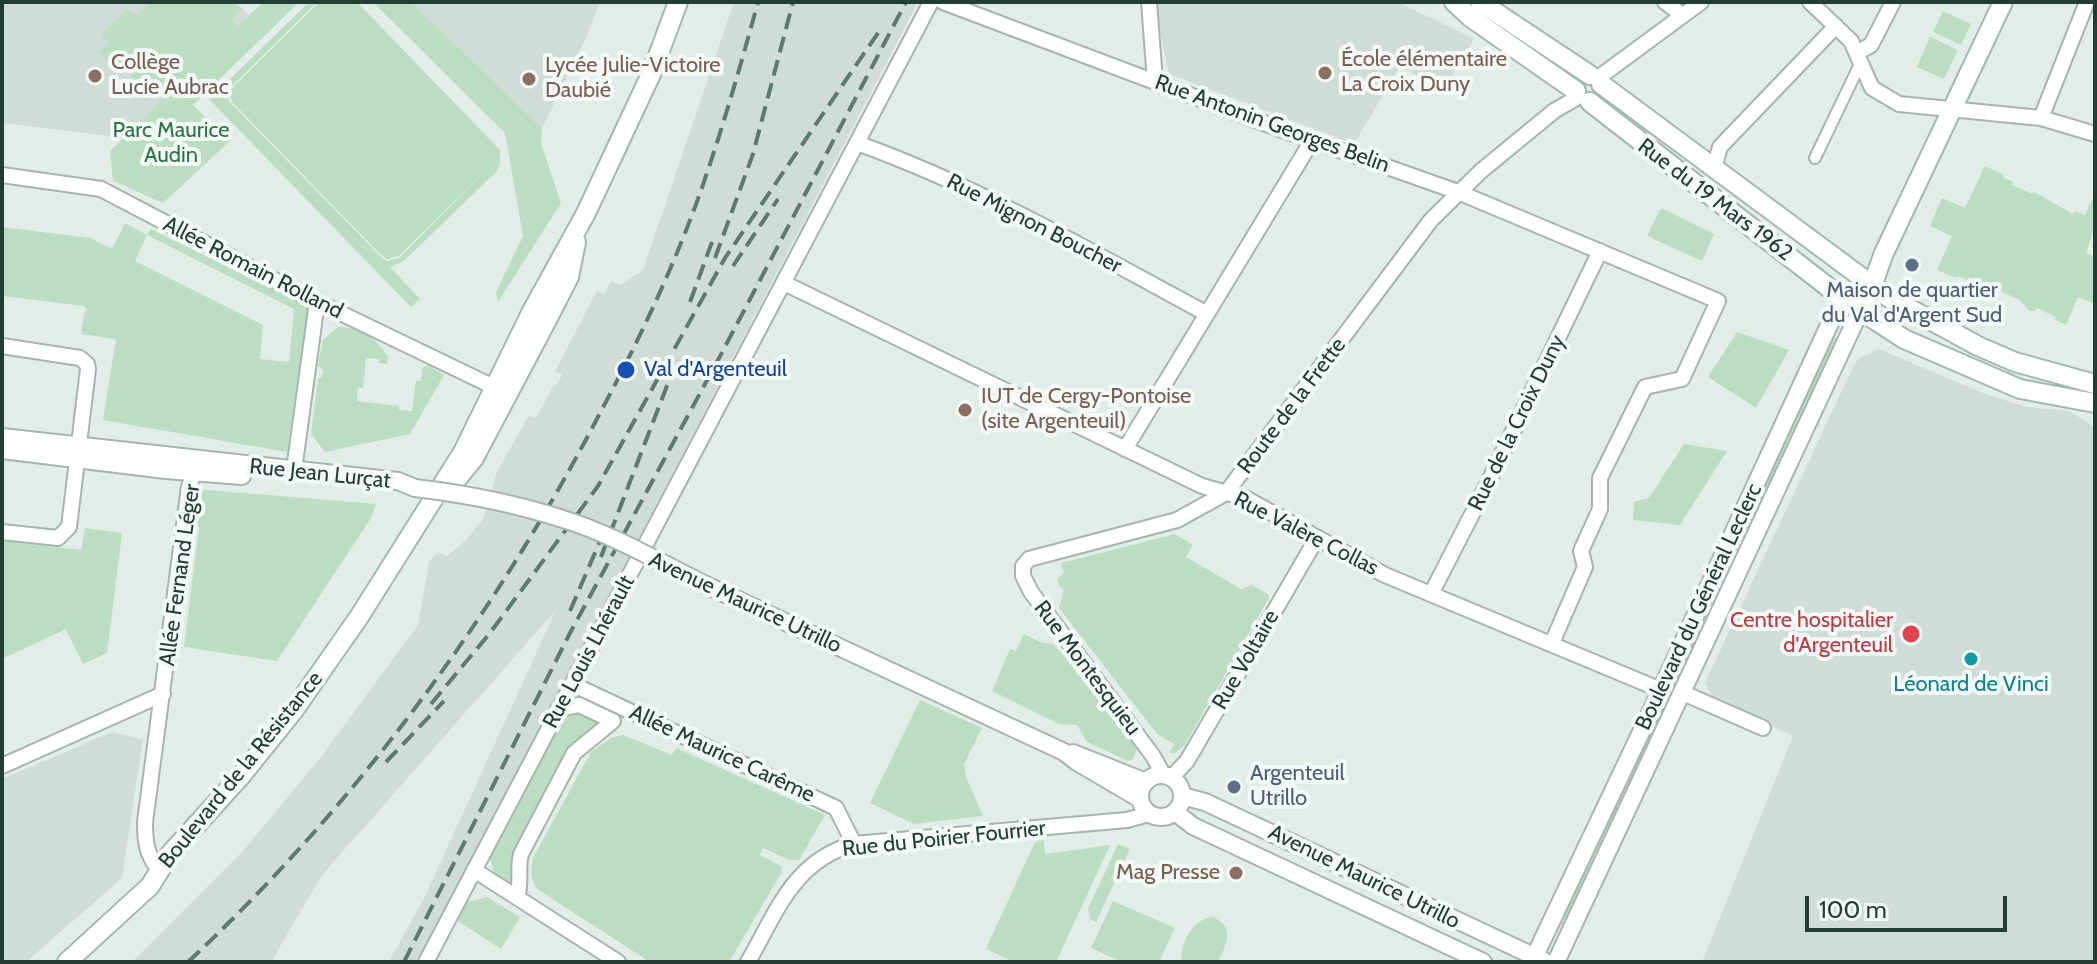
<!DOCTYPE html>
<html>
<head>
<meta charset="utf-8">
<style>
  body { margin:0 }
  #map { position:relative; width:2097px; height:964px; overflow:hidden; background:#e2ede7; font-family:Cabin,sans-serif }
  canvas { display:block }
  .frame { position:absolute; inset:0; border:4px solid #223e34; pointer-events:none }
  .scale { position:absolute; left:1805px; top:896px; width:202px; height:36px; box-sizing:border-box; border:4px solid #223e34; border-top:0; padding-left:10px; font-size:24px; line-height:28px; white-space:nowrap; color:#223e34; -webkit-text-stroke:6px #f3f9f6; paint-order:stroke }
</style>
</head>
<body>
<div id="map">
<canvas width="2097" height="964"></canvas>
<div class="frame"></div>
<div class="scale">100 m</div>
</div>
<script>
const context = document.querySelector('canvas').getContext('2d');
context.lineJoin = 'round';
function fillPath(path, color) { context.fillStyle = color; context.fill(path, 'evenodd'); }
function strokePath(path, color, width, dash) { context.strokeStyle = color; context.lineWidth = width; context.lineCap = dash ? 'butt' : 'round'; context.setLineDash(dash || []); context.stroke(path); }
function drawText(font, color, halo, rows, align = 'center') {
  context.font = font + ' Cabin,sans-serif'; context.lineWidth = 8; context.setLineDash([]); context.textBaseline = 'middle'; context.strokeStyle = halo; context.fillStyle = color; for (const [text, x, y, turn = 0] of rows) {
    context.save(); context.translate(x, y); context.rotate((+turn || 0) * Math.PI / 180); context.textAlign = isNaN(turn) ? turn : align; if (halo) context.strokeText(text, 0, 0); context.fillText(text, 0, 0); context.restore();
  }
}
fillPath(new Path2D(`
  M2,2H236L249,15L127,138L2,123Z
  M411,2H600L589,31L542,128Z
  M734,2H918L418,962H389L426,894L556,610L322,875L271,962H132L243,851L321,757L418,625L429,562L437,552L447,556L466,540L483,519L497,472L529,415L536,418L554,385H556L562,375L555,371L597,291L604,294L611,281L620,285L643,270Z
  M1154,2H1398L1474,39L1443,91L1400,66L1354,144L1169,74Z
  M1879,349L1985,394L2027,407L2070,411L2095,428V962H1702L1793,736L1714,699L1705,683L1854,365L1859,358Z
  M112,732L143,739L122,878L26,962H2V779Z`), '#d0ddd6');
fillPath(new Path2D(`
  M151,2H234L241,9L231,19L238,26L263,2H299L193,105L230,141L163,203L113,181L110,151L163,99L156,92L146,101L127,82L137,71L128,62L118,72L99,52L109,43L101,35L128,9L136,16Z
  M309,2H317L230,88L227,94L230,102L380,256L387,261L399,258L493,163L399,256L387,259L380,254L232,102L229,93L233,87L319,2H357L500,150V164L497,171L404,261L390,267L420,299L411,307L209,99L217,91L222,95L225,84Z
  M373,2H411L542,128L541,143L561,203L498,302L496,292L523,236L505,133Z
  M1943,11L1971,24L1961,45L1933,32Z
  M1930,37L1958,50L1944,79L1917,67Z
  M1985,166L2004,175L2003,177L2013,182L2012,185L2032,194L2034,192L2073,214L2075,211L2085,215L2095,193V226L2086,253L2095,257V304L2078,297L2066,325L2055,320L2056,317L2037,308L2035,311H2029L2020,300L2000,291L1998,294L1988,289L1989,286L1969,277L1967,280L1958,276L1956,278L1937,270L1952,236L1930,226L1942,198L1965,208Z
  M1661,208L1714,234L1702,261L1647,236Z
  M125,223L147,235L151,229L308,306L287,452L103,420L116,339L81,334L84,313L87,309L84,306L2,296V227L90,238L112,249ZM147,235L294,309L289,362L260,359L263,325L135,261Z
  M338,327C360,327 378,339 388,357L387,364L379,363V359L366,358L363,388L358,387L357,401L399,406V410L412,411L416,381H421L422,368L428,365L444,375L410,434L325,452L311,434L318,379L322,377L323,370L318,366L323,340Z
  M1737,332L1789,350L1756,408L1708,377Z
  M1830,335L1840,339L1567,929L1557,924Z
  M1684,444L1727,451L1680,525L1633,520L1634,502L1649,498Z
  M195,489L376,504L371,518L277,661L184,647L199,527L190,526Z
  M85,528L122,533L107,653L83,664L66,629L2,659V541L81,550Z
  M1175,534L1193,545L1186,557L1241,589L1251,585L1268,594L1269,598L1184,746L1174,754L1170,752L1174,744L1157,734L1059,608L1064,590L1059,585L1057,579L1064,573L1061,563Z
  M1024,634L1040,642L1054,644L1137,749L1133,759L1128,761L1087,742L1077,725L1059,724L992,691L1010,649L1016,651Z
  M920,700L982,728L964,764L966,777L983,816L914,824L870,803Z
  M577,709L596,719L599,726L574,748L514,887L495,875L489,855L563,711Z
  M623,735L672,755L676,748L825,815L799,860H789L763,848L760,855L781,866L782,872L729,962H650L537,889C531,880 530,869 533,858L591,752L611,738Z
  M1044,840L1045,854L1110,845L1056,962H1014L986,949L1035,842Z
  M1118,844L1130,849L1096,922L1090,919L1088,909Z
  M487,897L520,917L501,949L458,921L467,902Z
  M1113,901L1175,928L1159,962H1122L1091,948Z
  M1212,917C1237,926 1226,945 1218,962H1182C1179,944 1193,919 1212,917Z`), '#bbdec2');
const pedestrian = new Path2D(`
  M1815,158L1861,62`);
const minor = new Path2D(`
  M943,2L1277,128L1458,192L1718,301L1682,379L1645,387L1600,478V509L1581,551L1585,567L1552,643
  M1149,2L1155,81
  M1665,2L1682,15
  M1810,2L1851,41L1872,88L1899,104L2041,118L2095,134
  M1858,52L1871,45L1893,2
  M1598,78L1701,2
  M2041,118L2087,2
  M857,143C979,187 1093,252 1207,314
  M1714,168L1720,147L1836,26
  M2,175L101,189L301,294L496,388
  M784,283L1202,486L1245,498L1385,575L1661,690
  M2,346L80,358L87,364L88,369L69,527L58,538L2,532
  M1125,449L1313,139
  M294,470L317,302
  M1431,594L1489,481L1600,251
  M572,684L836,808L854,844
  M1681,692L1763,728
  M2,766L163,694
  M1164,776L1153,756L1031,592L1023,576V566L1029,559L1177,520L1226,493L1431,220L1481,171L1554,111L1578,97
  M1171,778L1187,761L1317,538
  M159,870C146,854 145,841 145,822L189,487L197,463
  M474,870L618,962
  M517,897C522,883 517,869 521,854L574,753L613,721L579,705L558,709
  M426,962L931,2
  M748,962C776,913 794,860 854,844L1127,820L1149,814`);
const tertiary = new Path2D(`
  M2,437L398,481L415,488
  M2,450L166,470L242,476
  M706,585L1064,752L1077,762L1140,799
  M1073,753L1146,782
  M1140 796a21 21 0 1 1 42 0a21 21 0 1 1-42 0Z
  M1182,796L1205,802L1544,961
  M1175,812L1193,826L1483,962
  M1532,962L1661,690L1842,297
  M1556,962L1860,311`);
const secondary = new Path2D(`
  M1454,2L1470,17L1576,91
  M1480,2L1590,75
  M1601,84L1888,297L1978,346L2015,362L2095,384
  M1590,102L1846,301L1904,339L2020,389L2095,403
  M1868,297L1884,253L2003,2
  M452,485L474,458L548,318L569,277L576,242
  M67,962L150,886L170,854L240,777L294,710L359,617L463,452L532,311L586,213L652,72L678,2`);
strokePath(pedestrian, '#a5b5ae', 14);
strokePath(minor, '#a5b5ae', 18);
strokePath(tertiary, '#a5b5ae', 20);
strokePath(secondary, '#a0b9ae', 22);
strokePath(pedestrian, '#fff', 10);
strokePath(minor, '#fff', 14);
strokePath(tertiary, '#fff', 16);
strokePath(secondary, '#fff', 18);
strokePath(new Path2D(`
  M715,258L753,154L793,2
  M733,266L778,199
  M690,302L712,242
  M601,557L670,378
  M570,611L600,541
  M431,704L490,633L598,486L725,258L882,27
  M386,762L444,701
  M188,962C356,805 494,617 600,413C637,344 671,273 698,199C721,134 740,68 758,2
  M404,962L570,633L717,362L906,2`), '#5c7a70', 4, [16, 8]);
const tertiaryBridge = new Path2D(`
  M415,488C467,494 517,504 566,520C614,535 661,563 706,585`);
strokePath(tertiaryBridge, '#a5b5ae', 20, []);
strokePath(tertiaryBridge, '#fff', 16);
for (const [x, y, r, color] of [
  [1325,73,8,"#8d6e63"],
  [95,76,8,"#8d6e63"],
  [529,79,8,"#8d6e63"],
  [1912,265,8,"#5c6f8a"],
  [626,370,10,"#1a4fb4"],
  [965,410,8,"#8d6e63"],
  [1911,634,10,"#e0444e"],
  [1971,659,8,"#0f9aa8"],
  [1234,787,8,"#5c6f8a"],
  [1236,873,8,"#8d6e63"]
]) { const dot = new Path2D(); dot.arc(x, y, r, 0, 2 * Math.PI); context.fillStyle = color; context.fill(dot); strokePath(dot, '#f3f9f6', 3); }
drawText('22px', '#785e54', '#f3f9f6', [
  ["École élémentaire",1341,60],
  ["La Croix Duny",1341,85],
  ["Collège",111,63],
  ["Lucie Aubrac",111,88],
  ["Lycée Julie-Victoire",545,66],
  ["Daubié",545,91],
  ["IUT de Cergy-Pontoise",981,397],
  ["(site Argenteuil)",981,422],
  ["Mag Presse",1220,873,"right"]
], 'left');
drawText('22px', '#223e34', '#f3f9f6', [
  ["Rue Antonin Georges Belin",1272,124,20],
  ["Rue du 19 Mars 1962",1715,200,37],
  ["Rue Mignon Boucher",1034,224,27],
  ["Allée Romain Rolland",253,268,27],
  ["Route de la Frette",1292,406,-53],
  ["Rue de la Croix Duny",1517,423,-64],
  ["Rue Jean Lurçat",320,474,6],
  ["Rue Valère Collas",1306,534,27],
  ["Allée Fernand Léger",180,575,-82],
  ["Avenue Maurice Utrillo",745,603,25],
  ["Boulevard du Général Leclerc",1699,607,-65],
  ["Rue Louis Lhérault",589,652,-62],
  ["Rue Voltaire",1246,660,-60],
  ["Rue Montesquieu",1087,668,53],
  ["Allée Maurice Carême",722,754,25],
  ["Boulevard de la Résistance",241,770,-51],
  ["Rue du Poirier Fourrier",944,839,-6],
  ["Avenue Maurice Utrillo",1364,877,26]
]);
drawText('22px', '#2b7643', '#f3f9f6', [
  ["Parc Maurice",171,131],
  ["Audin",171,156]
]);
drawText('22px', '#4e5e75', '#f3f9f6', [
  ["Maison de quartier",1912,291],
  ["du Val d'Argent Sud",1912,316],
  ["Argenteuil",1250,774,"left"],
  ["Utrillo",1250,799,"left"]
]);
drawText('22px', '#164399', '#f3f9f6', [
  ["Val d'Argenteuil",644,370]
], 'left');
drawText('22px', '#be3a42', '#f3f9f6', [
  ["Centre hospitalier",1893,621],
  ["d'Argenteuil",1893,646]
], 'right');
drawText('22px', '#0d838f', '#f3f9f6', [
  ["Léonard de Vinci",1971,685]
]);
</script>
</body>
</html>
